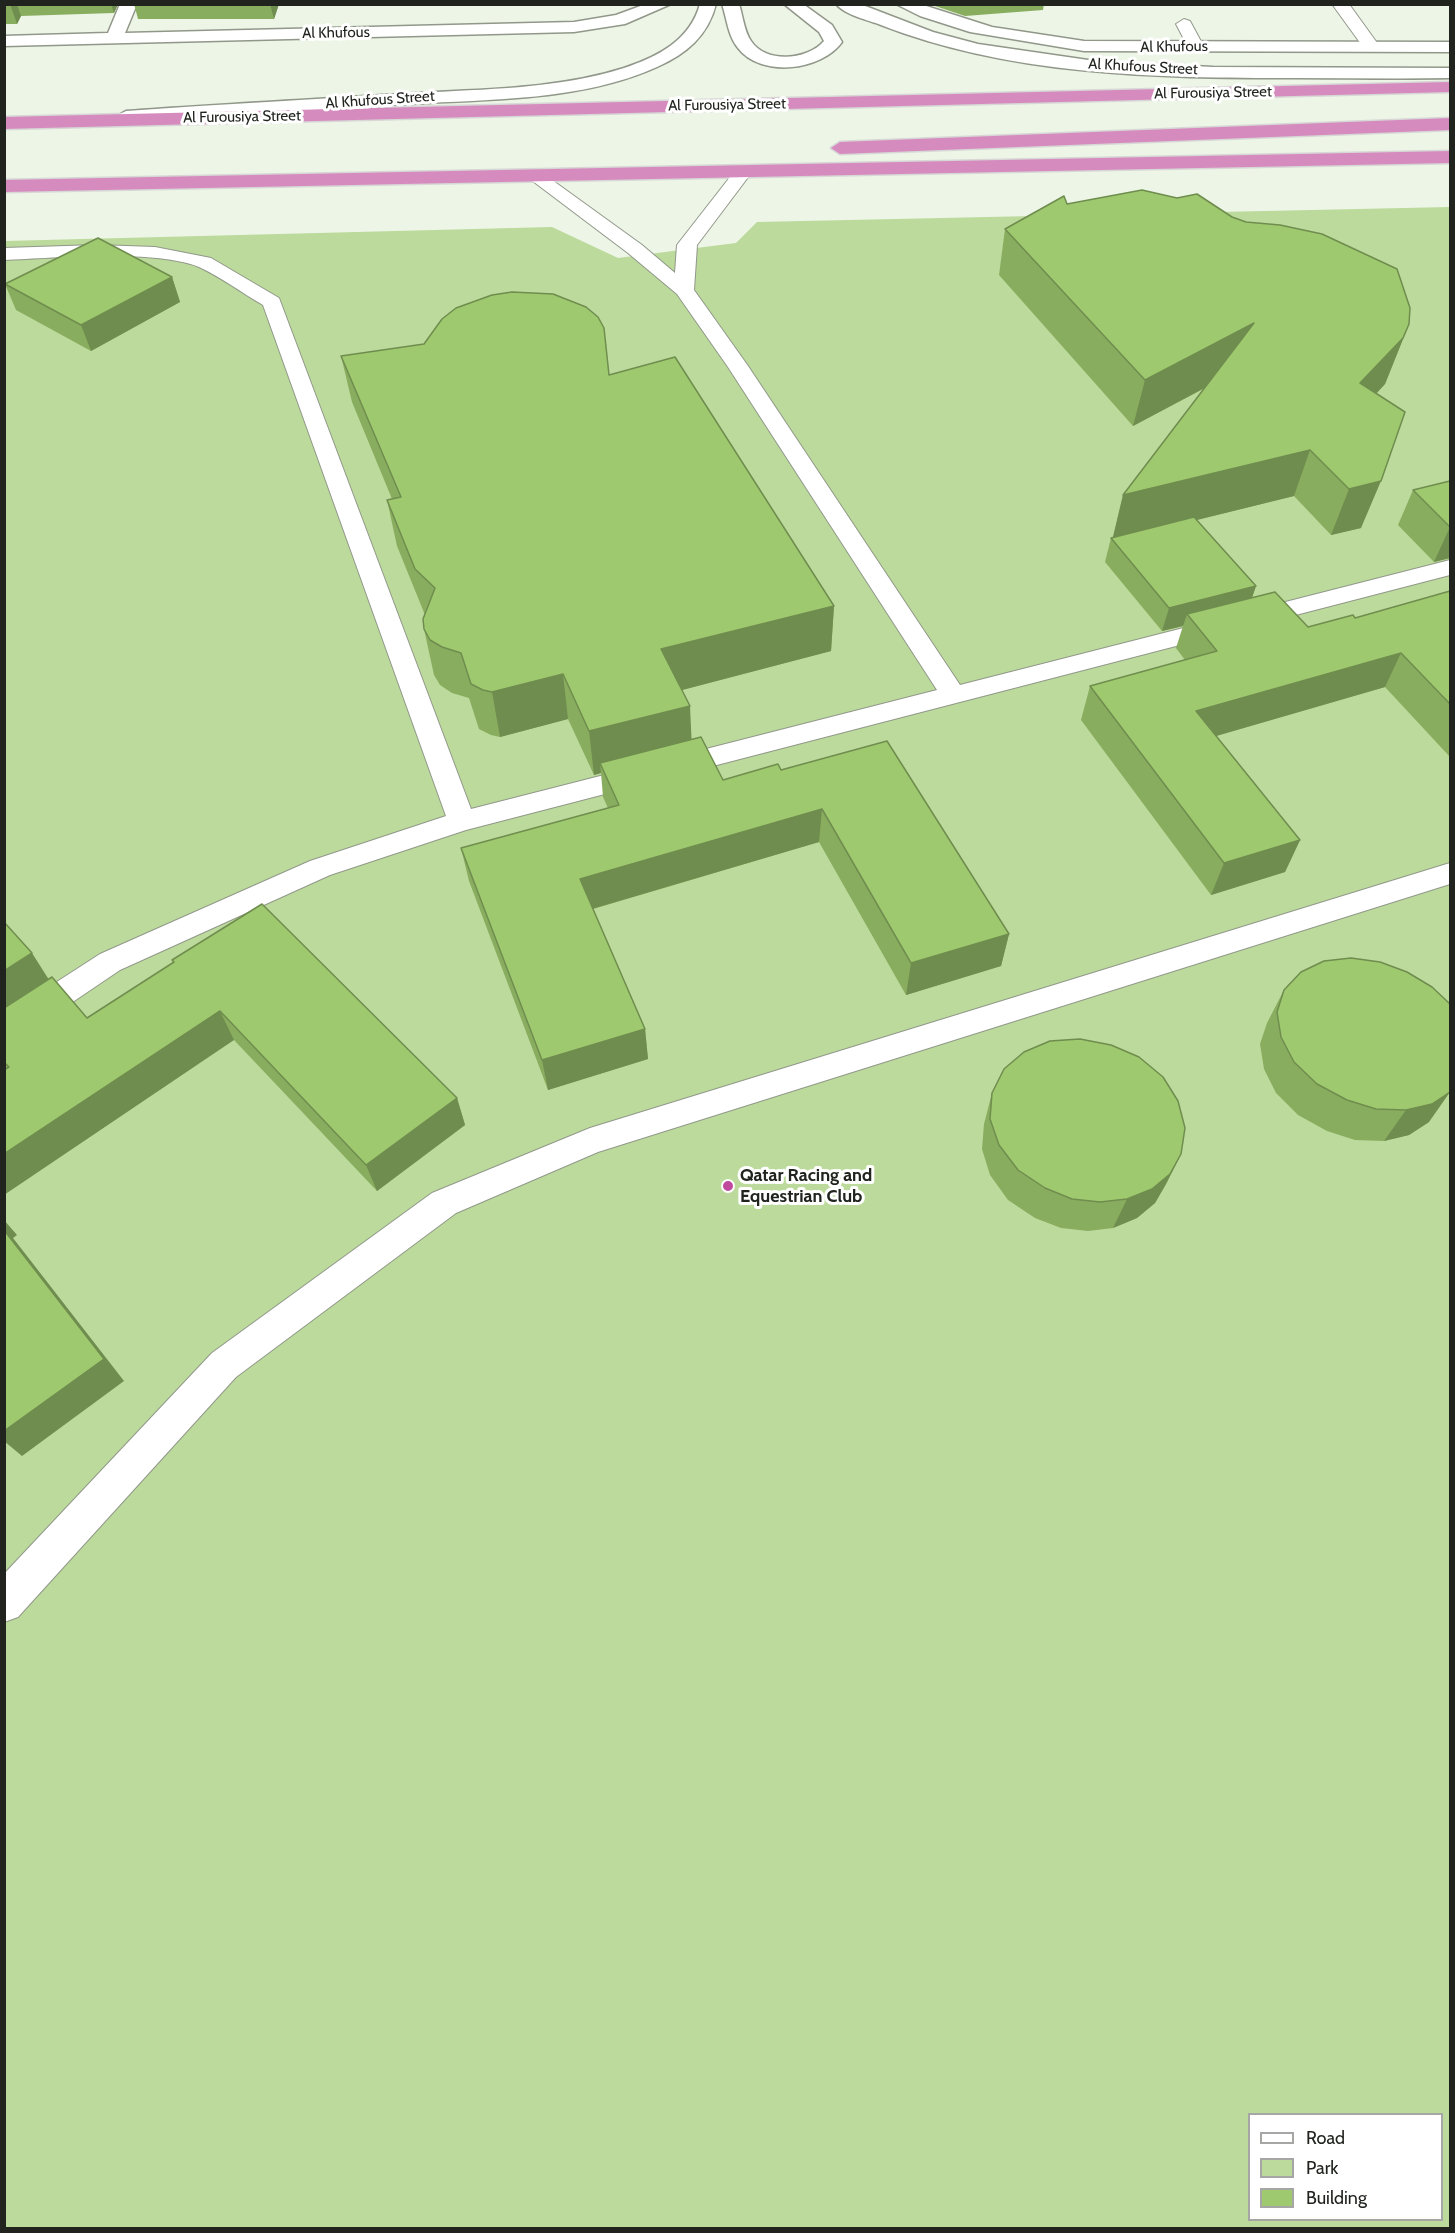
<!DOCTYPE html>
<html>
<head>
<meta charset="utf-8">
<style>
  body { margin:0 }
  #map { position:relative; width:1455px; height:2233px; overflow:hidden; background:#edf5e6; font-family:Cabin,sans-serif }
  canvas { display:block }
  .frame { position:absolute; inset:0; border:6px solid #20231e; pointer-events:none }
  .legend { position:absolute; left:1248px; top:2113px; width:195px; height:108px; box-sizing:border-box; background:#fff; border:2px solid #a6a7a5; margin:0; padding:8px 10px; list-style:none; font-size:18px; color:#20231e }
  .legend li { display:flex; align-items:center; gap:12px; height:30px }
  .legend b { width:30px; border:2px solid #a6a7a5 }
</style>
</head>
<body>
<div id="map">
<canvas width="1455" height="2233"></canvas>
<div class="frame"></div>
<ul class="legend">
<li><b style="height:8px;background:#fff"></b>Road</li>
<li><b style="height:16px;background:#bbda9b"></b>Park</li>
<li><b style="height:16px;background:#9fc96f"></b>Building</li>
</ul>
</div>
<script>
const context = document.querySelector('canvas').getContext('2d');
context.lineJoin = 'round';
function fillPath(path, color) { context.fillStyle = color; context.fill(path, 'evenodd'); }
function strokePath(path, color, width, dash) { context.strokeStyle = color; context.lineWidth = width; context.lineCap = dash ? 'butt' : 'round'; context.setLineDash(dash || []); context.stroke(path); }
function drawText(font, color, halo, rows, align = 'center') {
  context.font = font + ' Cabin,sans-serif'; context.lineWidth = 6; context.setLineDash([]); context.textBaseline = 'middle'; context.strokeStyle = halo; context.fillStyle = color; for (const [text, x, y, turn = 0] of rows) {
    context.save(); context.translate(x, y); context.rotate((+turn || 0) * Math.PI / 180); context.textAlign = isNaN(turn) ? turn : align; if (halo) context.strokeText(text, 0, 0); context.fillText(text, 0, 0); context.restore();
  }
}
fillPath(new Path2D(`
  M1450,207V2228H5V241L552,227L618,258L736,243L757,222ZM1250,2114H1442V2220H1250Z`), '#bbda9b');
const service = new Path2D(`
  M1332,4H1349L1380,47L1378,51H1366Z
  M1184,19L1190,21L1204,47L1202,51H1190L1188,47L1176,24Z
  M743,167L752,172L697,245L694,290L748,366L960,685L1450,560V575L466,830L330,875L120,970L15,1041L4,1044V1016L100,954L310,861L446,816L263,305C242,293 221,277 199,267C155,249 54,258 4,260V248L97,245L155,247L211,258L279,298L471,809L937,690L728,367L677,294L628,253L526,176L535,171L541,172L642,245L675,273L677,245L737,168Z
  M1450,863V884L598,1152L456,1213L236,1377L18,1617L4,1622V1574L212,1353L432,1193L590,1128Z`);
const minor = new Path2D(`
  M120,4H137L125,33L574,22L616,15L646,4H671L625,24L574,32L4,46V36L108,33Z
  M896,4H920L992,27L1084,41L1450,42V52L1084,51L970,32L920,16Z`);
const tertiary = new Path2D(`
  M700,4H716C708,36 686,54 657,67C582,101 491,99 411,104C316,110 221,115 126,121L117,116L126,111C223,104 320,99 416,93C485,89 558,89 624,68C657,57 690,41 700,4Z
  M722,4H739C743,16 744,31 751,41C766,64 808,60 824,41L819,32L784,4H803L832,25L842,42C821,71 761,78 738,48C728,36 727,19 722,4Z
  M836,4H860L933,32L978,44L1095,61L1213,67L1450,68V78C1399,79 1347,78 1295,78C1157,78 1012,76 881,25C868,20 845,15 836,4Z`);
const trunk = new Path2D(`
  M1450,82V92L4,129V117Z
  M1450,118V130L840,154L831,148L840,142Z
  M1450,151V163L4,192V180Z`);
strokePath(service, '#91988a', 2);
strokePath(minor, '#91988a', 3);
strokePath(tertiary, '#91988a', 3);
strokePath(trunk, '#d7d7d6', 3);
fillPath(service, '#fff');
fillPath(minor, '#fff');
fillPath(tertiary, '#fff');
fillPath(trunk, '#d68bbe');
fillPath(new Path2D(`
  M4,4H118L114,13L21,16L17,24H4Z
  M134,4H279L274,19H138Z
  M1044,4L1043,10L965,16L929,4Z
  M1067,204L1232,217L1409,324L1385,384L1376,394L1361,528L1331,535L1294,496L1196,520L1256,586L1252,598L1308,627L1355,618L1450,591V757L1385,687L1216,736L1300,840L1285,872L1211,895L1081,720L1090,686L1185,660L1176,648L1183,626L1162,631L1105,562L1111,538H1113L1123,495L1205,388L1133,426L999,275L1005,229Z
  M172,277L180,302L91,351L16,310L5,284Z
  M341,356L609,375L834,606L831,651L682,690L691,740L723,780L781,770L1009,934L1001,966L906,995L819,842L593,909L645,1029L648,1059L548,1090L469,881L461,848L608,808L603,797L601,773L594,775L568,719L500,737L491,735L479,729L469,698L452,693L440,685L434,675L424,629L425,615L397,546L387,500L392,499L352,402Z
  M1450,481V558L1434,562L1398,525L1413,490Z
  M4,922L48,979L87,1018L173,963L172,960L457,1098L465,1125L377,1191L234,1040L6,1069L4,1067Z
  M1284,990L1429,1122L1409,1135L1384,1141L1355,1140L1327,1131L1298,1115L1276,1093L1264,1069L1260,1044L1267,1023Z
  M992,1093L1181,1154L1166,1184L1155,1203L1137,1218L1113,1228L1088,1231L1061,1228L1035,1218L1008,1200L990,1175L982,1149L984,1124Z`), '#89ad5f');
fillPath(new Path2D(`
  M10,4H17L21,16L17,24Z
  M111,4H118L114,13Z
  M270,4H279L274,19Z
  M172,277L180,302L91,351L81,325Z
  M1254,323L1240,369L1133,426L1145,380Z
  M1409,324L1385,384L1342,430L1360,383Z
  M1310,450L1294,496L1112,541L1123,495Z
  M1381,481L1361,528L1331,535L1349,489Z
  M1450,527V558L1434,562Z
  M1256,586L1248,609L1187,614L1183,626L1162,631L1169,608Z
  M834,606L831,651L663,695L661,649Z
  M1401,653L1385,687L1185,745L1196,711Z
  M563,674L568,719L500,737L492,692Z
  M690,706L692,750L600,763L601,773L594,775L589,731Z
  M822,809L819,842L585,911L580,879Z
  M1300,840L1285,872L1211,895L1224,863Z
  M1009,934L1001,966L906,995L911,963Z
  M32,953L51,983L4,1013V971Z
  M220,1011L234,1040L4,1195V1154Z
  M645,1029L648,1059L548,1090L542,1060Z
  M1450,1092L1429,1122L1409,1135L1384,1141L1406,1110Z
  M457,1098L465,1125L377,1191L366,1165Z
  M1181,1154L1166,1184L1155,1203L1137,1218L1113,1228L1127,1199Z
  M4,1220L17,1235L13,1238L124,1381L22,1456L4,1441Z`), '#6f8d4e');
const building = new Path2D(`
  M1142,190L1177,198L1197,194L1232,217L1246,222L1280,225L1322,234L1397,269L1410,308L1409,324L1403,338L1360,383L1405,412L1381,481L1349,489L1310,450L1123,495L1254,323L1145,380L1005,229L1064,196L1067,204Z
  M98,238L172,277L81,325L5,284Z
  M512,292L553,294L586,307L598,317L604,328L609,375L675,357L834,606L661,649L690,706L589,731L563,674L492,692L483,690L471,684L461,653L442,647L430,640L424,629L423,619L435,588L415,569L387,500L401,497L341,356L424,344L442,319L456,308L492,295Z
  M1450,481V527L1413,490Z
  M1194,517L1256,586L1169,608L1111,538Z
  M1450,591V704L1401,653L1196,711L1300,840L1224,863L1090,686L1217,651L1187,614L1275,592L1308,627L1353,615L1355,618Z
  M701,737L723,780L778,764L781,770L887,741L1009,934L911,963L822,809L580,879L645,1029L542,1060L461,848L619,805L600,763Z
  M262,904L457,1098L366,1165L220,1011L4,1154V1070L9,1067L4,1062V1008L52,977L87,1018L174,962L172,960Z
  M4,922L32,953L4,971Z
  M1351,958L1380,962L1407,972L1432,987L1450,1004V1092L1432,1104L1406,1110L1376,1109L1347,1100L1317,1084L1294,1062L1281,1037L1277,1012L1284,990L1301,972L1324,961Z
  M1080,1039L1111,1045L1139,1057L1163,1077L1178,1101L1185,1128L1181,1154L1170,1174L1152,1189L1127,1199L1100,1202L1072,1199L1045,1188L1018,1170L999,1145L990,1119L992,1093L1004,1069L1024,1052L1050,1041Z
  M4,1230L104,1359L4,1431Z`);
fillPath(building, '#9fc96f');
strokePath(building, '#6f8d4e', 1.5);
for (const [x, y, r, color] of [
  [728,1186,6,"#c0499e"]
]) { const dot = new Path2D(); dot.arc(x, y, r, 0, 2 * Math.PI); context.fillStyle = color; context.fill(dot); strokePath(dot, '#fff', 2); }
drawText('15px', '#20231e', '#fff', [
  ["Al Khufous",336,33,-1],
  ["Al Khufous",1174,47,-1],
  ["Al Khufous Street",1143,67,3],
  ["Al Furousiya Street",1213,93,-1],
  ["Al Khufous Street",380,100,-4],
  ["Al Furousiya Street",727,105,-1],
  ["Al Furousiya Street",242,117,-1]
]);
drawText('bold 18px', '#20231e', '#fff', [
  ["Qatar Racing and",740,1176],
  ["Equestrian Club",740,1197]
], 'left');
</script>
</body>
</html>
